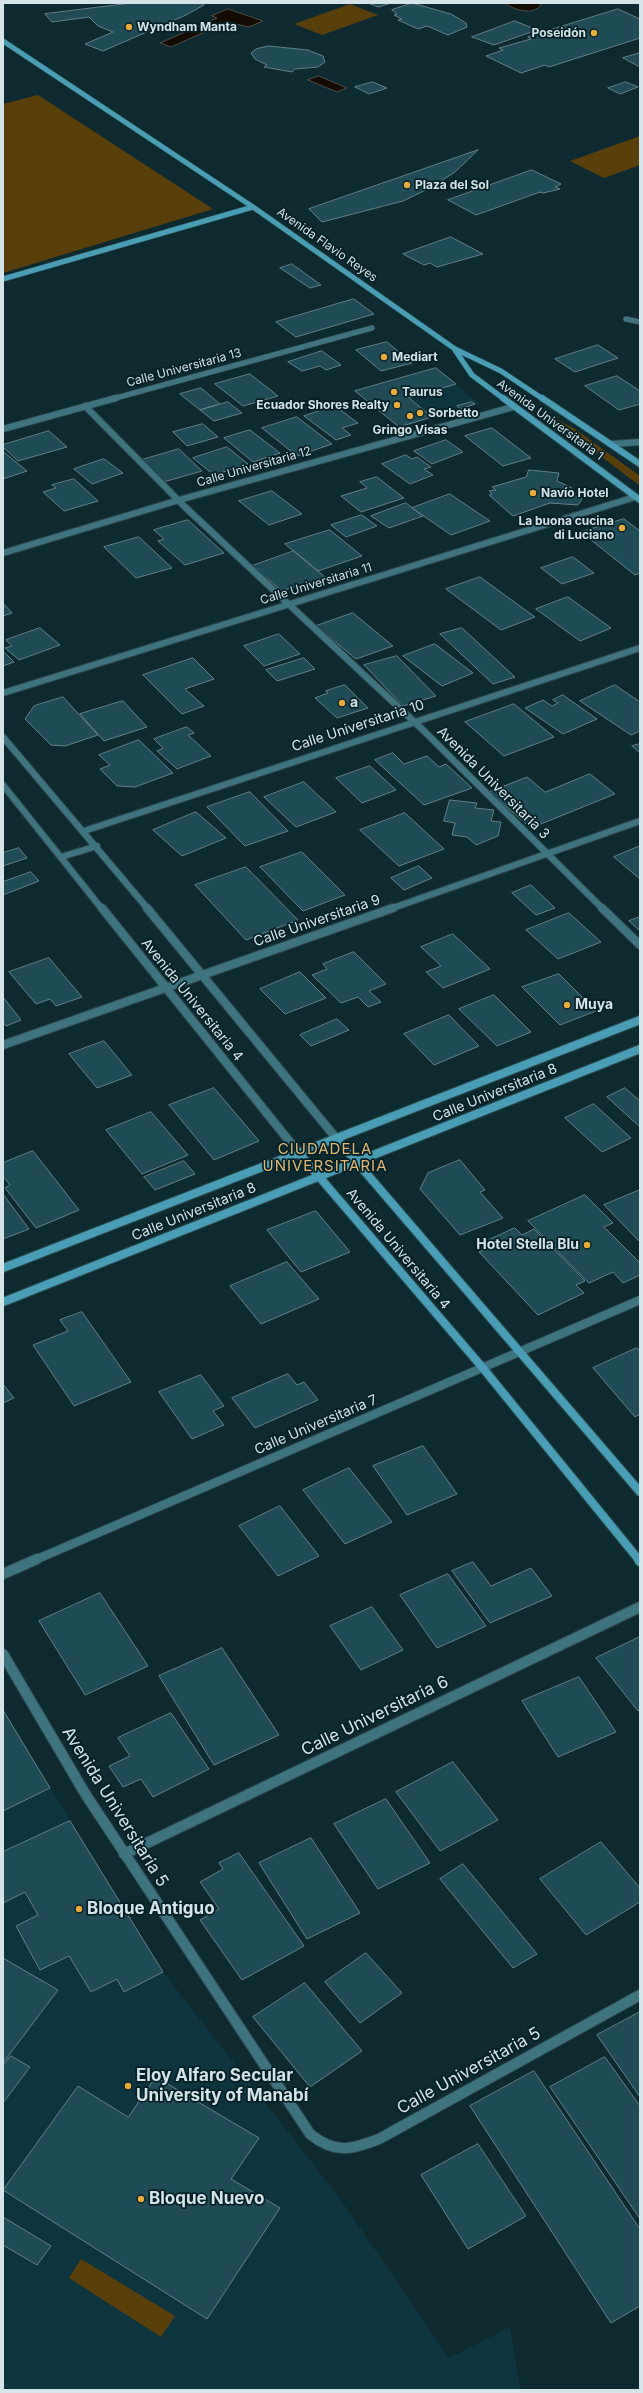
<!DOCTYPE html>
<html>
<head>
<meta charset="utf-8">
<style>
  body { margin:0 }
  #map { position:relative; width:643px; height:2393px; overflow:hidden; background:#0d2a31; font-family:Inter,sans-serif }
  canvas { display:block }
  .frame { position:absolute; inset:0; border:4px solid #d5e4e9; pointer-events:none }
</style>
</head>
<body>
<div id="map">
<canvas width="643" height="2393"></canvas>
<div class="frame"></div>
</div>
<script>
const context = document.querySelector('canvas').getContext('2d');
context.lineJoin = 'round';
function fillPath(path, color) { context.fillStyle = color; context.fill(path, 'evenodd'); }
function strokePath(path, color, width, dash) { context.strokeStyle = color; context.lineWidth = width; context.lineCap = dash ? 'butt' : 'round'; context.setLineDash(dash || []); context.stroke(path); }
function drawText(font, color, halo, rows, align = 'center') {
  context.font = font + ' Inter,sans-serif'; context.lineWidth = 3.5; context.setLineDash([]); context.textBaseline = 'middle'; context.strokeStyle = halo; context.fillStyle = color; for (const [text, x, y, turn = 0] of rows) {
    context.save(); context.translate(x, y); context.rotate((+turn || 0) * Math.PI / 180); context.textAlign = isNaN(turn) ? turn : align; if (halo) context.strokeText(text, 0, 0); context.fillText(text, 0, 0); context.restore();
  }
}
fillPath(new Path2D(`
  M435,369L480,404L399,427L355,391Z
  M3,1710L163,1972L341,2200L449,2358L510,2327L520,2390H3Z`), '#0d353f');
fillPath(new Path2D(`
  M350,4L378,15L322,35L294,24Z
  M38,95L213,209L3,273V104Z
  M640,136V165L604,178L570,161Z
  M543,412L575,429L640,476V486Z
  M81,2259L175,2316L161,2337L69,2278Z`), '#5a3f0a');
const water = new Path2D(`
  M505,3H539L541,5C533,16 513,10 505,3Z
  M228,9L263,21L249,27L227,22L171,47L160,43L217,18L212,16Z
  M319,76L347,88L337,92L308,80Z`);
fillPath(water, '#140c02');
strokePath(water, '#4e4d47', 1);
const building = new Path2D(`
  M132,3H200L204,5L186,15L103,51L85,44L113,32L98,26L89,17L52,22L45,14Z
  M368,3H391L379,7Z
  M412,3L451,14L466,23L467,27L448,35L427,26L418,29L398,20L402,19L394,15L397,14L392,10Z
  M618,9L640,19V38L549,67L545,65L521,73L486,56L503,50L499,48L531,39L528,37Z
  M515,21L537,30L494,45L472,37Z
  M269,46L308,50L323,56L325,62L318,67L295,69L292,72L264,67L267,65L255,59L251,53L256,49Z
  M640,53V67L623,58Z
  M373,82L387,88L369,94L355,87Z
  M626,82L638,87L620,94L608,88Z
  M478,150L455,172L430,188L403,201L322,222L309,209Z
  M532,170L561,184L555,187L560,189L543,193L540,192L476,215L448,200Z
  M451,237L483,254L437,267L430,263L424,265L403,254Z
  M292,264L321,285L310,288L280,268Z
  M354,299L374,314L296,337L276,322Z
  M387,342L412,363L381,371L356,350Z
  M598,345L618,358L575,372L555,359Z
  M322,351L341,365L326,370L320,366L302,371L288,362Z
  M436,368L456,384L409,398L432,417L399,427L355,391Z
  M250,374L278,396L243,406L215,384Z
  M617,376L640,391V404L619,410L585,386Z
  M201,388L220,404L200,410L180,394Z
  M228,402L242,413L214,421L200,410Z
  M472,402L475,404L460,409L457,406Z
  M335,406L358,423L342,428L351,435L336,440L304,416Z
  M297,417L332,444L297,456L262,428Z
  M203,424L218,437L187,446L173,432Z
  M492,428L531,458L503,466L465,436Z
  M250,430L280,453L253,462L224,438Z
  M49,431L67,447L18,461L3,447V445Z
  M446,440L463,452L432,464L414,451Z
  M227,447L248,464L214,475L193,458Z
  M179,449L202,471L160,483L138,461Z
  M3,453H5L27,471L3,479Z
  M406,455L412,459L417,457L431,467L424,469L433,475L410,484L382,464Z
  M104,459L123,473L92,484L74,469Z
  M529,470L559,473L557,481L572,488L570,491L576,493L574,495L582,499L578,505L550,503L513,516L489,495L492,494L489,491L496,490L492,487L526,477Z
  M377,477L404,498L361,512L341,496L367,488L360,482Z
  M74,479L98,501L64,511L43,492L56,488L52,485Z
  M272,491L302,514L269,525L239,501Z
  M450,494L490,521L451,535L412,508Z
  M406,503L423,516L389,528L371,516Z
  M362,515L377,526L346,537L331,525Z
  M624,519L640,531V573L635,575L581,532Z
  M188,520L224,553L185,565L158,541L164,539L154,530Z
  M330,530L362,556L318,571L285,544Z
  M139,537L172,568L136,578L104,547Z
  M294,551L325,577L282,591L252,566Z
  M573,557L594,573L562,584L541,568Z
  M480,577L535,617L501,630L446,589Z
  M568,597L611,628L580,641L536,609Z
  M3,603L12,613L3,616Z
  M353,613L393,646L356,659L316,626Z
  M40,628L60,645L19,660L5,648L12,646L6,640Z
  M462,628L515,677L493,684L440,634Z
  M279,634L300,654L264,666L244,646Z
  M435,644L473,673L442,686L403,656Z
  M3,651L14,662L3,666Z
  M397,656L436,696L403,706L364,665Z
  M193,658L214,679L185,689L204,706L182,714L143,675Z
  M304,658L315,669L277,681L266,670Z
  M345,685L368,708L337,718L315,698L328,693L326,691Z
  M615,685L640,702V731L631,735L580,701Z
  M563,695L597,719L563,734L525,708L543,700L552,706L558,703L553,700Z
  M63,697L98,735L65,746L51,745L25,719L34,706Z
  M123,701L147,727L104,741L80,714Z
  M514,704L554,737L504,756L465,722Z
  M187,727L194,733L188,735L211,756L177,769L157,751L163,748L154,739Z
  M139,740L173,773L135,787L117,786L100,769L110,765L99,755Z
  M640,744V753L632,746Z
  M393,753L404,764L427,756L439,767L446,764L472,788L424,805L375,760Z
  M370,766L396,790L362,803L336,778Z
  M590,774L615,794L531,828L489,792L527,777L545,792Z
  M304,782L336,812L296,827L264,797Z
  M250,792L288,831L245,846L207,807Z
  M450,800L477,803L475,808L494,810L491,821L501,822L498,836L476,845L467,837L452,835L455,823L444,821Z
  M196,812L226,838L182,856L153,830Z
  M405,813L444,849L399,866L360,830Z
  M640,846V879L614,857Z
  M19,848L27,858L3,866V853Z
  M302,852L345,895L303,911L260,867Z
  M419,866L432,878L404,890L391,878Z
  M246,867L298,920L246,940L195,885Z
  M31,872L39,881L3,895V882Z
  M531,885L555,908L536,915L512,893Z
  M569,913L601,942L558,959L526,930Z
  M640,917V931L629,921Z
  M453,934L490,969L443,988L426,972L441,966L421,947Z
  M354,952L386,984L369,991L381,1002L368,1007L358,997L341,1003L312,975L327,969L323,964Z
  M49,958L82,997L56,1006L50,999L36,1004L9,972Z
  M300,972L326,998L285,1014L260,989Z
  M559,974L596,1011L560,1025L522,987Z
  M494,995L531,1032L497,1046L459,1009Z
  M3,997L21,1020L6,1026L3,1022Z
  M449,1015L479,1046L434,1065L404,1034Z
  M337,1019L349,1030L311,1046L300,1035Z
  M104,1041L132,1075L97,1088L69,1054Z
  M214,1088L259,1141L214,1160L169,1105Z
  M625,1088L640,1101V1127L607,1097Z
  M594,1104L631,1138L602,1152L565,1118Z
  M151,1112L188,1155L142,1174L106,1130Z
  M33,1151L79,1210L36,1228L5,1188L10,1185L3,1176V1163Z
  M460,1160L485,1190L480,1192L503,1218L460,1235L420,1189L428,1173Z
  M184,1161L195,1174L155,1190L144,1177Z
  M640,1190V1242L604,1205Z
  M3,1194L29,1229L3,1239Z
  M585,1195L613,1223L604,1227L640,1263V1275L623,1283L613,1272L589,1283L528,1221Z
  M316,1211L350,1252L301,1272L267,1230Z
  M515,1228L522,1235L534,1229L585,1281L576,1285L584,1293L538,1315L479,1252L495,1245L489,1240Z
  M287,1262L319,1299L261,1324L230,1286Z
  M82,1312L131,1382L74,1406L33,1345L68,1331L60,1320Z
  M637,1348L640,1352V1414L635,1417L593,1368Z
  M288,1374L297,1385L304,1382L318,1400L255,1428L232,1398Z
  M201,1375L224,1406L213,1411L224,1425L192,1439L159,1392Z
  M3,1384L14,1398L3,1403Z
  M423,1446L457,1494L407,1515L373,1466Z
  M349,1468L392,1522L345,1544L303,1490Z
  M280,1506L319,1556L278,1576L239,1526Z
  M473,1562L491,1586L531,1568L552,1596L490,1623L452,1571Z
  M448,1574L486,1626L437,1648L400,1595Z
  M100,1593L148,1666L85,1695L39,1621Z
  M372,1607L403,1650L361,1670L330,1626Z
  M640,1637V1709L638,1711L596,1658Z
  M222,1648L279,1735L214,1765L159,1676Z
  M579,1677L616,1732L558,1757L522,1701Z
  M3,1710L50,1788L3,1811Z
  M171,1713L209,1769L153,1797L141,1779L123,1787L109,1766L130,1756L118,1738Z
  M453,1762L498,1820L440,1851L396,1792Z
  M386,1799L430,1863L378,1889L334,1824Z
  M70,1821L163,1972L124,1992L117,1979L91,1992L69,1956L40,1970L16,1926L38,1915L25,1892L3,1903V1852Z
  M311,1838L360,1913L307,1939L259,1863Z
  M601,1842L640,1888V1902L586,1935L540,1879Z
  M239,1853L304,1946L242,1980L200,1920L219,1909L200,1882L223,1869L219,1863Z
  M463,1864L537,1954L513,1968L440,1879Z
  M366,1953L402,1993L360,2023L325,1982Z
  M3,1958L58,1990L3,2063Z
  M305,1983L362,2051L310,2087L253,2017Z
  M640,2012V2097L597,2035Z
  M11,2056L30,2067L3,2103V2066Z
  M605,2057L640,2106V2219L550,2087Z
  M534,2071L640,2229V2306L611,2323L470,2106Z
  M156,2077L259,2138L231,2179L280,2208L207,2319L3,2190L78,2086L128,2117Z
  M478,2144L526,2216L468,2249L421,2175Z
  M3,2217L51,2246L37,2265L3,2245Z`);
fillPath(building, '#204c58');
strokePath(building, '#638189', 1);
const streetFar3 = new Path2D(`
  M626,319L640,322
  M112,399L372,328`);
const streetFar2 = new Path2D(`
  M85,406L185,507L424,731L603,909
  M3,429L116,398
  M613,444L640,442
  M3,553L179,500L513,407
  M3,693L635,497
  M3,737L148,909
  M3,785L102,909
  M84,831L640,648
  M61,857L97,846
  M390,909L640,821`);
const streetFar1 = new Path2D(`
  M102,908L298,1152
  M147,908L336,1138
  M602,908L640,945
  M3,1045L393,908
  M35,1560L640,1300`);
const street = new Path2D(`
  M3,1574L37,1559
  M3,1654L86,1795L310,2134C335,2154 351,2150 379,2139L640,1995
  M124,1854L640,1607`);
const secondaryFar3 = new Path2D(`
  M3,41L253,207L455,349L501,371L543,399
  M3,279L253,207
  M455,350L472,375L504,399`);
const secondaryFar2 = new Path2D(`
  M503,398L640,500
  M542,398L640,464`);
const secondaryFar1 = new Path2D(`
  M336,1138L640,1492
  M298,1152L482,1367L639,1560
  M3,1268L640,1020
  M3,1302L640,1049`);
const secondary = new Path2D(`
  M639,1559L640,1561`);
strokePath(streetFar3, '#2d484e', 6);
strokePath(streetFar2, '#2d484e', 8);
strokePath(streetFar1, '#2d484e', 10);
strokePath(street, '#2d484e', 12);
strokePath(secondaryFar3, '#2d484e', 6);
strokePath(secondaryFar2, '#2d484e', 8);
strokePath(secondaryFar1, '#2d484e', 10);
strokePath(secondary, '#2d484e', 12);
strokePath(streetFar3, '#407380', 5);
strokePath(streetFar2, '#407380', 6);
strokePath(streetFar1, '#407380', 8);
strokePath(street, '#407380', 10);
strokePath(secondaryFar3, '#499eb5', 5);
strokePath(secondaryFar2, '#499eb5', 6);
strokePath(secondaryFar1, '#499eb5', 8);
strokePath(secondary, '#499eb5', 10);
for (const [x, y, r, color] of [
  [129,27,4,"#e9ab38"],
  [594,33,4,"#e9ab38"],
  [407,185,4,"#e9ab38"],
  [384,357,4,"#e9ab38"],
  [394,392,4,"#e9ab38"],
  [397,405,4,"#e9ab38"],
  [420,413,4,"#e9ab38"],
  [410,416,4,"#e9ab38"],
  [533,493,4,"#e9ab38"],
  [622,528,4,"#e9ab38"],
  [342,703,4,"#e9ab38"],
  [567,1005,4,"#e9ab38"],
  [587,1245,4,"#e9ab38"],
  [79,1909,4,"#e9ab38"],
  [128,2086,4,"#e9ab38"],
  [141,2199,4,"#e9ab38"]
]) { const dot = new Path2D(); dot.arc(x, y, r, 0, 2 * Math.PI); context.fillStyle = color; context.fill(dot); strokePath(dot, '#042027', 1.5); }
drawText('bold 12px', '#d5e4e9', '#042027', [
  ["Wyndham Manta",137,27],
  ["Poseidón",586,33,"right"],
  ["Plaza del Sol",415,185],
  ["Mediart",392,357],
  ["Taurus",402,392],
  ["Ecuador Shores Realty",389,405,"right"],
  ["Sorbetto",428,413],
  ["Gringo Visas",410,430,"center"],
  ["Navío Hotel",541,493],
  ["La buona cucina",614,521,"right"],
  ["di Luciano",614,535,"right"]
], 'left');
drawText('12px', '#d5e4e9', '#042027', [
  ["Avenida Flavio Reyes",327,245,35],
  ["Calle Universitaria 13",184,368,-15],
  ["Avenida Universitaria 1",550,420,36],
  ["Calle Universitaria 12",254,467,-16],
  ["Calle Universitaria 11",316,584,-17]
]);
drawText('bold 14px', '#d5e4e9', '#042027', [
  ["a",350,703],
  ["Muya",575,1005],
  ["Hotel Stella Blu",579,1245,"right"]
], 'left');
drawText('14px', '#d5e4e9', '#042027', [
  ["Calle Universitaria 10",358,726,-18],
  ["Avenida Universitaria 3",493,783,45],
  ["Calle Universitaria 9",317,921,-19],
  ["Avenida Universitaria 4",192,1000,51],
  ["Calle Universitaria 8",495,1093,-22],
  ["Calle Universitaria 8",194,1212,-22],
  ["Avenida Universitaria 4",398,1249,50],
  ["Calle Universitaria 7",316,1425,-23]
]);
context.letterSpacing = '1px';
drawText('15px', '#e3b873', '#042027', [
  ["CIUDADELA",325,1149],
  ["UNIVERSITARIA",325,1166]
]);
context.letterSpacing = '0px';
drawText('17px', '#d5e4e9', '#042027', [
  ["Calle Universitaria 6",375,1716,-26],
  ["Avenida Universitaria 5",115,1807,58],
  ["Calle Universitaria 5",469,2071,-29]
]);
drawText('bold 17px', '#d5e4e9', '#042027', [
  ["Bloque Antiguo",87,1909],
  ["Eloy Alfaro Secular",136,2076],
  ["University of Manabí",136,2096],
  ["Bloque Nuevo",149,2199]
], 'left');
</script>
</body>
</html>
